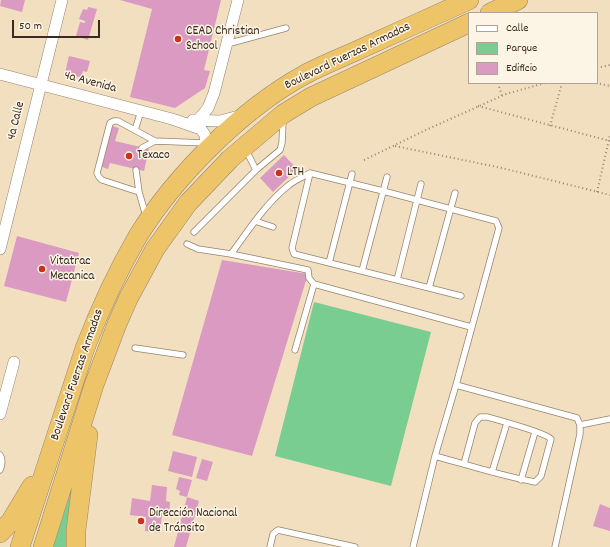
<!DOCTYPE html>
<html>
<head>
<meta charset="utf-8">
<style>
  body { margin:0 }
  #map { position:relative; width:610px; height:547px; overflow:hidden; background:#f2dfc0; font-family:Dekko,sans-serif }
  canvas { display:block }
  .legend { position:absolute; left:468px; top:12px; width:130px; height:72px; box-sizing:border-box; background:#fcf5e5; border:1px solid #afa495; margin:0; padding:5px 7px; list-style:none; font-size:12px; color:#3b2a1e }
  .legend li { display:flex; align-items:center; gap:8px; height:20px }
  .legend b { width:20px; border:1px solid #afa495 }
  .scale { position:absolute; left:12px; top:20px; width:88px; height:18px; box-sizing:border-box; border:2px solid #3b2a1e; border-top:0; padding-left:5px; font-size:12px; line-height:14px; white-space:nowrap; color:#3b2a1e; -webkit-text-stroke:3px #fcf5e5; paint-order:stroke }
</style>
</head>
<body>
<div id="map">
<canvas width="610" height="547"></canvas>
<ul class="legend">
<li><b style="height:5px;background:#fff"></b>Calle</li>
<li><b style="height:11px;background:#79cd90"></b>Parque</li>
<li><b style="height:11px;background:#db9ac2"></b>Edificio</li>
</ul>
<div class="scale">50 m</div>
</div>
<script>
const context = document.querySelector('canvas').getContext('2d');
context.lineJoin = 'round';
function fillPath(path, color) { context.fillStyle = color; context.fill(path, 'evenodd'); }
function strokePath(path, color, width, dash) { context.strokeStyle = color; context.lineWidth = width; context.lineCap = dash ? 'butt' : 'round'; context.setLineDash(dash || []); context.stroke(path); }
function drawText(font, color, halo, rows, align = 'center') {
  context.font = font + ' Dekko,sans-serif'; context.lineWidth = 3; context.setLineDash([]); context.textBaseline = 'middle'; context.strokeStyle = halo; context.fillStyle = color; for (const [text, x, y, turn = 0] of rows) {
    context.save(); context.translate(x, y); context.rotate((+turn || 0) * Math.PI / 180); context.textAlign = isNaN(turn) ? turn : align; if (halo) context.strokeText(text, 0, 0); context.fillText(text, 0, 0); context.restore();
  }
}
fillPath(new Path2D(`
  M314,302L431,332L391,486L275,456Z
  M74,482L71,547H53Z`), '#79cd90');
fillPath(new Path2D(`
  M1,0H25L22,12L0,6Z
  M120,0H221L204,70L210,71L205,88L175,108L130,97L152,9Z
  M88,7L97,9L88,40L76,36L80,22L85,23V21L79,19L83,9L87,10Z
  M69,56L90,61L87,72L83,71L81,78L65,73Z
  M112,126L119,128L115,141L149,149L144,171L110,163L108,169L102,167Z
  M284,155L297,169L273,192L260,178Z
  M17,236L79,253L66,302L4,286Z
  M222,260L308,274L252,456L172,435Z
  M173,451L197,457L192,477L168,471Z
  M202,459L213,462L207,481L196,478Z
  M179,477L192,480L187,497L179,495L180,491L176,489Z
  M152,485L167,487L166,501L170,502L169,515L162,514L160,533L145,531L146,517L130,515L132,498L150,501Z
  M187,497L199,501L186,547H174Z
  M600,504L610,508V531L593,526Z`), '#db9ac2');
const service = new Path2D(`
  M227,44L286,28
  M135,130L141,111
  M142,148L155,141L206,143
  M246,150L256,170
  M136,170L139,192L146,216
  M310,173L292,248L294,254L461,296
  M139,192L102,180L99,177L97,173L110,123L114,121H118L155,141
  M255,221L273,227
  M194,232L256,170L280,150L282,143L283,121
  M187,244L198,249L231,254L308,270L309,278L314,284L471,327
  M231,254C248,231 266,203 289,185C295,180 303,177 310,173L383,191L496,221L499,228L456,385
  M329,263L352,174
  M362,271L387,177
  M397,280L421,184
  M429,288L455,193
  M135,348L183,355
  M295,350L314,284
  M580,425L610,419
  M0,455C3,459 2,466 0,470
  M435,456C468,465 501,476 535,482L541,476L551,439C546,433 498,420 487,417H480L475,423L464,464
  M492,472L507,423
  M521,480L535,432
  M270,547L273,534L278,530L355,547
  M413,547L435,456L456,385L577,418L580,425V434L555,547`);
const minor = new Path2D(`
  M0,74L172,119L201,129L205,135L206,143L202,152
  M193,120L220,121L239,116
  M198,120L208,108L214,93L238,0
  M0,249L62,0
  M0,414L14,362`);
const trunk = new Path2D(`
  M490,13L518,0
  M0,533L11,521L32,486
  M20,547L85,348C100,309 117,272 138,236C175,176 242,109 304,75C324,64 346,56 367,46C401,31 435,15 469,0
  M43,547L94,385L117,324L128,299L155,249L188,203L230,159L283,114L311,97L469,23
  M76,547V530L88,435`);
strokePath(service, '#96846f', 7);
strokePath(minor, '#96846f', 12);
strokePath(trunk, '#96846f', 20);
strokePath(new Path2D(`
  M597,68L610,65
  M498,83L502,96
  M596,83L610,86
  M478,106L610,141
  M550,126L562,83
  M395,146L502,168L610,195
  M364,160L428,129L506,94L545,83
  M597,192L610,135`), '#96846f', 2, [1, 3]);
strokePath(service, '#fff', 5.5);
strokePath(minor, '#fff', 11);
strokePath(trunk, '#eec469', 19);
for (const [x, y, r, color] of [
  [178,39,4,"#c8321e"],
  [129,156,4,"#c8321e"],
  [279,173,4,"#c8321e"],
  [42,269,4,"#c8321e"],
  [141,521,4,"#c8321e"]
]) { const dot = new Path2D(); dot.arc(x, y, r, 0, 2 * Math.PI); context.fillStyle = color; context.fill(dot); strokePath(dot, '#fcf5e5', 1.5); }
drawText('13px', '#3b2a1e', '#fcf5e5', [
  ["CEAD Christian",186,32],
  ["School",186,47],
  ["Texaco",137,156],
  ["LTH",287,173],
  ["Vitatrac",50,262],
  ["Mecanica",50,277],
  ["Dirección Nacional",149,514],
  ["de Tránsito",149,529]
], 'left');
drawText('13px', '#3b2a1e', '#fcf5e5', [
  ["Boulevard Fuerzas Armadas",348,57,-26],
  ["4a Avenida",90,83,15],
  ["4a Calle",17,121,-76],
  ["Boulevard Fuerzas Armadas",78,375,-71]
]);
</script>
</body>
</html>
